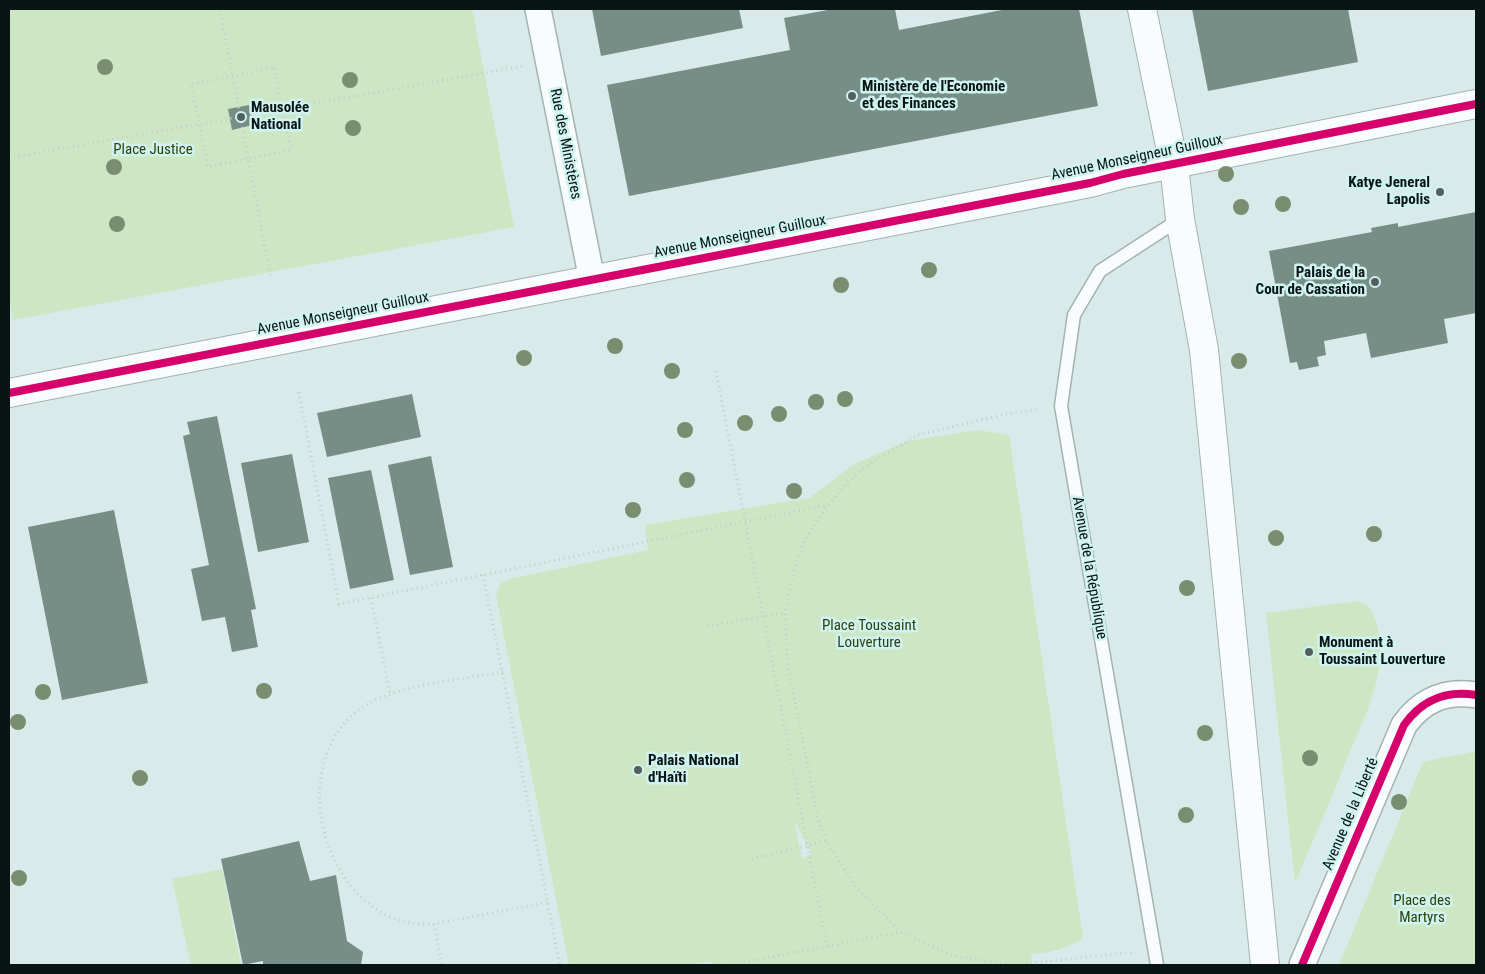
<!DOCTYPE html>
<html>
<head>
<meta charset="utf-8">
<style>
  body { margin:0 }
  #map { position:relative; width:1485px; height:974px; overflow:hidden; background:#d8ebea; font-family:"Roboto Condensed",sans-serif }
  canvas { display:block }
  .frame { position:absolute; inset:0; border:10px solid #081514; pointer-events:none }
</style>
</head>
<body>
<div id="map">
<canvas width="1485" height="974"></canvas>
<div class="frame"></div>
</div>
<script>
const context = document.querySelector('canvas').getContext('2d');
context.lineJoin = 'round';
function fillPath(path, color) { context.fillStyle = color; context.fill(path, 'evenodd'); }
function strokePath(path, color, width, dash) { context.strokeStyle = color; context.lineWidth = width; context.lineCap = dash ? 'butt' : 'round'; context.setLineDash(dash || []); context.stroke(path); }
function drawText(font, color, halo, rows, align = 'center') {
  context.font = font + ' "Roboto Condensed",sans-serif'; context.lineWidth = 5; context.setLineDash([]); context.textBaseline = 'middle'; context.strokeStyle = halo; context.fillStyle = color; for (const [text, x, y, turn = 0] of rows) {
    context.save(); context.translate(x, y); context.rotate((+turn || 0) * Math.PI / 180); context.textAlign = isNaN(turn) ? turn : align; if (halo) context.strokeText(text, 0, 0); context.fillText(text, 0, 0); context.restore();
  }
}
fillPath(new Path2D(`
  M9,9H472L514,227L13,320L9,295Z
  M978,430L1009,435L1083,938C1066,949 1051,953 1031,954L1032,965H710L712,961L689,965H569L496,595L500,584L510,579L648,550L645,525L809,498L854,464L908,441ZM794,820L812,854L802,858Z
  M1358,601C1382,606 1383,656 1378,675C1371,706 1357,735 1345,764C1329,804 1312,843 1295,883L1266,613Z
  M1476,751V965H1339L1423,762Z
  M222,869L241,965H191L172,879Z`), '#cde7c5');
fillPath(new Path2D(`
  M592,9H739L743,28L601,56Z
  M833,9H895L899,30L1007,9H1079L1098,106L629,196L607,85L790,50L784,18Z
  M1192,9H1348L1358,62L1208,91Z
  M249,105L253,125L232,130L228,109Z
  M1476,212V313L1444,319L1448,343L1371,358L1366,333L1324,341L1326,355L1317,357L1319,366L1299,370L1297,362L1290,363L1269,251L1372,232L1371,228L1398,223V227Z
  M412,394L421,437L327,457L317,413Z
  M217,416L256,609L251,610L258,647L232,652L225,617L202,621L191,569L209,565L183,436L190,434L187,422Z
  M292,454L309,542L258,552L241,463Z
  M431,456L453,567L410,575L388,465Z
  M371,470L394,580L350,589L328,478Z
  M114,510L148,683L62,700L28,527Z
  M299,841L310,881L336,875L347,941L363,952L361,965H263V961L243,965L221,859Z`), '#778e87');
const lane = new Path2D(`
  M1157,965L1061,406L1074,315L1100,271L1180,219`);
const street = new Path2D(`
  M538,9L592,280
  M1302,965L1404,725C1422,700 1445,690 1476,695`);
const secondary = new Path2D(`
  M1142,9L1174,165L1180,219L1204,350L1265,965
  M9,393L1090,183L1123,174L1476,104`);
strokePath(lane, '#a4b2b1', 15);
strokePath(street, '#a4b2b1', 28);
strokePath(secondary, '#a4b2b1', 30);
strokePath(new Path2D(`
  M220,9L271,279
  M274,68L291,150L208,167L191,84Z
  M9,158L523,66
  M716,371L827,947
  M299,392L339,604L827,505
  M483,575L560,965
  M371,598L390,693
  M707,626L785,613
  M503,672C459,680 383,685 351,716C282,782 334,932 434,924L548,902
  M752,859L826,841
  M434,924L442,965
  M729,965L901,932
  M1011,965L954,956L901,932L856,887L826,841L818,819L788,665L785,613L796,562L805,540L828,505L848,482L869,464L918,435L1006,414L1040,409
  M1016,965L1134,952`), '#c6cccc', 3, [1, 4]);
strokePath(lane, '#f9fcfc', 12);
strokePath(street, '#f9fcfc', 25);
strokePath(secondary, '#f9fcfc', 28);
strokePath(new Path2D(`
  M9,393L1090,183L1123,174L1476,104
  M1302,965L1404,725C1422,700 1445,690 1476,695`), '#d6006c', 8);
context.fillStyle = '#798e70';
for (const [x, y] of [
  [105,67],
  [350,80],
  [353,128],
  [114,167],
  [1226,174],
  [1283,204],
  [1241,207],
  [117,224],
  [929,270],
  [841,285],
  [615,346],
  [524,358],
  [1239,361],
  [672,371],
  [845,399],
  [816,402],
  [779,414],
  [745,423],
  [685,430],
  [687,480],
  [794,491],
  [633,510],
  [1374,534],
  [1276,538],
  [1187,588],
  [264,691],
  [43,692],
  [18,722],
  [1205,733],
  [1310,758],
  [140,778],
  [1399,802],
  [1186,815],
  [19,878]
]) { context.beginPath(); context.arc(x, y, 8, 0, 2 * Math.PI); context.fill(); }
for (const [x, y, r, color] of [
  [852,96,5,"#51605f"],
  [241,117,5,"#51605f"],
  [1440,192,5,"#51605f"],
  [1375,282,5,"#51605f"],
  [1309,652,5,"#51605f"],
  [638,770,5,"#51605f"]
]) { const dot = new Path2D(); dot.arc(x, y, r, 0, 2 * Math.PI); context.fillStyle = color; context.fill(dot); strokePath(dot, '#d0f3f0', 2); }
drawText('bold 15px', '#081514', '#d0f3f0', [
  ["Ministère de l'Economie",862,87],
  ["et des Finances",862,104],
  ["Mausolée",251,108],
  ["National",251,125],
  ["Katye Jeneral",1430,183,"right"],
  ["Lapolis",1430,200,"right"],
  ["Palais de la",1365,273,"right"],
  ["Cour de Cassation",1365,290,"right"],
  ["Monument à",1319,643],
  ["Toussaint Louverture",1319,660],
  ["Palais National",648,761],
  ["d'Haïti",648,778]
], 'left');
drawText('15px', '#081514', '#d0f3f0', [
  ["Rue des Ministères",565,144,79],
  ["Avenue Monseigneur Guilloux",1137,158,-12],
  ["Avenue Monseigneur Guilloux",740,237,-11],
  ["Avenue Monseigneur Guilloux",343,314,-11],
  ["Avenue de la République",1089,568,80],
  ["Avenue de la Liberté",1351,814,-67]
]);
drawText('15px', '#2b410c', '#d0f3f0', [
  ["Place Justice",153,150],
  ["Place Toussaint",869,626],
  ["Louverture",869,643],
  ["Place des",1422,901],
  ["Martyrs",1422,918]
]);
</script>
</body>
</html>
